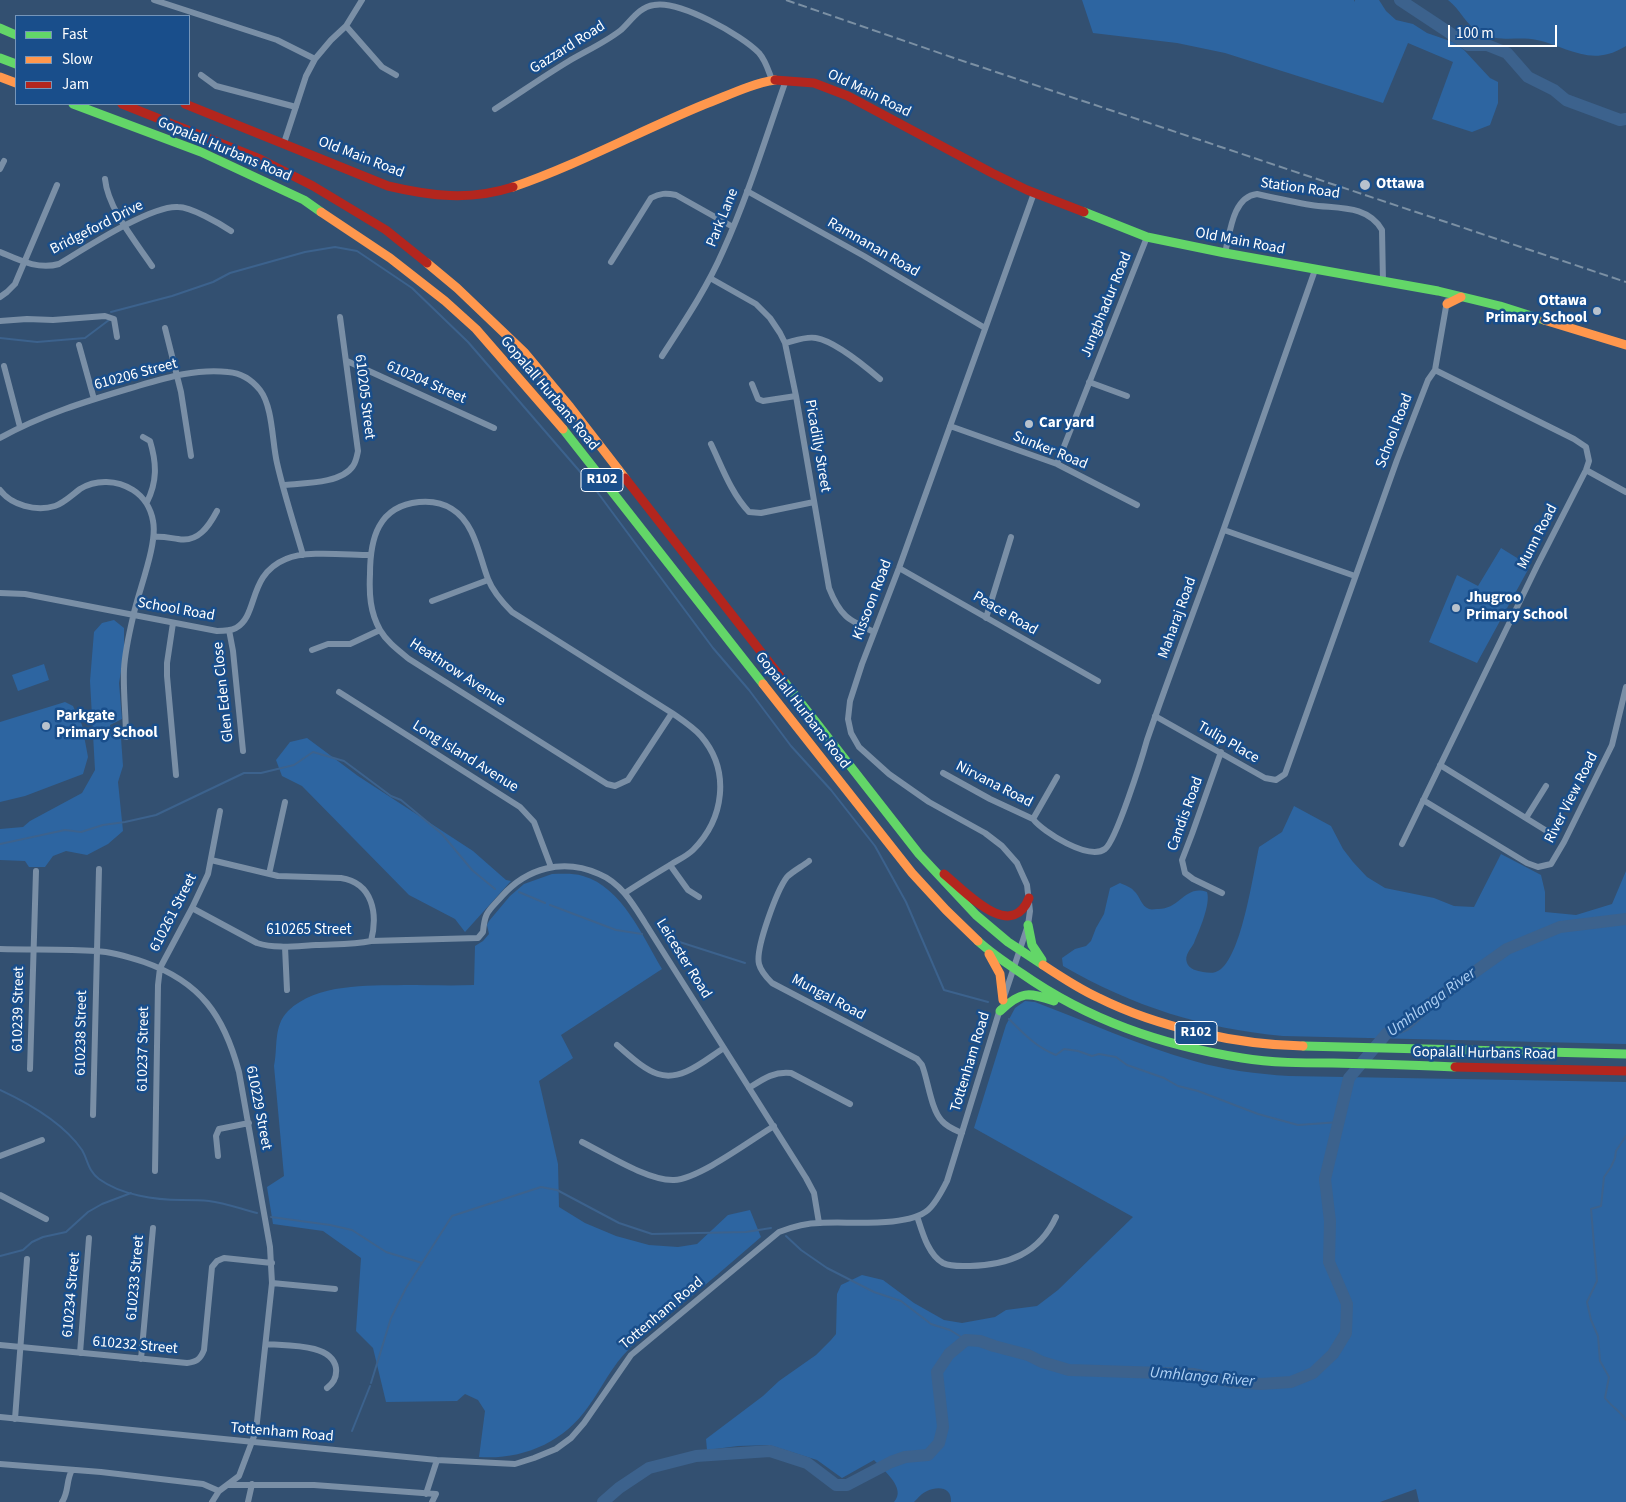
<!DOCTYPE html>
<html>
<head>
<meta charset="utf-8">
<style>
  body { margin:0 }
  #map { position:relative; width:1626px; height:1502px; overflow:hidden; background:#335071; font-family:"Source Sans 3",sans-serif }
  canvas { display:block }
  .legend { position:absolute; left:15px; top:15px; width:175px; height:90px; box-sizing:border-box; background:#194e8b; border:1px solid #7595b9; margin:0; padding:6px 9px; list-style:none; font-size:15px; color:#fff }
  .legend li { display:flex; align-items:center; gap:10px; height:25px }
  .legend b { width:25px; border:1px solid #7595b9 }
  .scale { position:absolute; left:1448px; top:25px; width:109px; height:22px; box-sizing:border-box; border:2px solid #fff; border-top:0; padding-left:6px; font-size:15px; line-height:18px; white-space:nowrap; color:#fff; -webkit-text-stroke:4px #194e8b; paint-order:stroke }
</style>
</head>
<body>
<div id="map">
<canvas width="1626" height="1502"></canvas>
<ul class="legend">
<li><b style="height:6px;background:#63d668"></b>Fast</li>
<li><b style="height:6px;background:#ff974d"></b>Slow</li>
<li><b style="height:6px;background:#b3261e"></b>Jam</li>
</ul>
<div class="scale">100 m</div>
</div>
<script>
const context = document.querySelector('canvas').getContext('2d');
context.lineJoin = 'round';
function fillPath(path, color) { context.fillStyle = color; context.fill(path, 'evenodd'); }
function strokePath(path, color, width, dash) { context.strokeStyle = color; context.lineWidth = width; context.lineCap = dash ? 'butt' : 'round'; context.setLineDash(dash || []); context.stroke(path); }
function drawText(font, color, halo, rows, align = 'center') {
  context.font = font + ' "Source Sans 3",sans-serif'; context.lineWidth = 5; context.setLineDash([]); context.textBaseline = 'middle'; context.strokeStyle = halo; context.fillStyle = color; for (const [text, x, y, turn = 0] of rows) {
    context.save(); context.translate(x, y); context.rotate((+turn || 0) * Math.PI / 180); context.textAlign = isNaN(turn) ? turn : align; if (halo) context.strokeText(text, 0, 0); context.fillText(text, 0, 0); context.restore();
  }
}
fillPath(new Path2D(`
  M1082,0H1354V2L1355,0H1379L1386,11L1396,20L1413,24L1427,33L1453,42L1464,50L1490,78L1498,82V103L1490,125L1472,132L1432,119L1453,62L1408,43L1383,103L1225,53L1177,43L1093,33Z
  M1448,0H1626V46C1620,49 1614,53 1608,54C1583,61 1561,45 1537,40C1518,36 1500,43 1480,33C1466,25 1460,9 1448,0Z
  M1501,548L1530,566L1477,663L1429,642L1457,575L1478,586Z
  M114,620L124,628V654L119,683L122,719L110,725L112,738H121L123,766L118,782L123,831L108,844L87,855L66,851L53,856L45,867H29L25,861L0,860V829L23,827L30,821L82,793L95,770L90,681L94,632L102,623Z
  M44,664L49,680L18,691L12,675Z
  M65,702L73,706L82,725L88,757L83,774L25,796L0,802V722Z
  M307,738L358,776L473,851L506,880L511,881L465,932L455,919L409,895L302,786L282,776L276,760L290,742Z
  M1294,806L1331,826L1343,849L1353,862L1367,877L1385,888L1434,898L1454,906L1474,907L1501,854L1541,875L1545,892V912L1576,915L1612,904L1626,871V1044L1283,1036C1204,1029 1132,1006 1063,966L1062,958L1075,949L1086,946L1091,941L1096,928L1104,914L1110,888L1120,883C1124,885 1131,887 1134,891C1140,896 1141,906 1149,909C1152,910 1154,909 1157,909C1180,910 1185,884 1207,892C1211,904 1199,931 1194,943C1191,949 1184,955 1187,963C1189,969 1197,971 1203,972C1209,973 1215,974 1221,969C1242,952 1253,875 1259,847L1282,832Z
  M552,874C563,874 573,873 583,876C622,887 643,937 662,969L561,1035L573,1058L539,1081L558,1164L559,1207L585,1223L616,1236L649,1245L678,1247L697,1244L728,1215L750,1210L761,1237C732,1262 703,1287 674,1311C659,1323 643,1334 630,1348C612,1365 602,1388 588,1407C563,1443 522,1460 479,1457L485,1411L478,1400L465,1394L457,1401L386,1402L373,1348L356,1331L361,1258L323,1231L273,1224L267,1187L284,1176L274,1066C278,1048 273,1026 288,1011C317,983 367,986 404,985C428,985 451,986 474,985L475,946L483,941L489,934L487,925L489,921L510,896L524,884Z
  M1025,1001L1035,1002C1088,1022 1140,1046 1194,1061C1225,1070 1257,1074 1289,1076L1626,1082V1502H1419L1416,1489L1380,1502H951C952,1487 938,1486 927,1491C922,1493 918,1498 914,1502H894C907,1488 883,1470 874,1460L842,1478L817,1460L769,1445L738,1446L707,1450L706,1439L763,1396L779,1381L816,1355L831,1340L836,1334L837,1294L841,1285L862,1275L883,1280L914,1303L944,1320L962,1323L995,1317L1006,1310L1037,1306L1058,1290L1133,1217L974,1128L1006,1025L1015,1008Z`), '#2d65a1');
strokePath(new Path2D(`
  M111,312L172,296L213,282L230,273L305,252L335,247L357,251L412,288L468,342L595,489L713,648L749,690L791,746L831,790L875,846L906,902L944,990L988,1002
  M0,338L37,342L85,338L109,320
  M0,844L65,830L81,832L103,825L125,822L156,815L244,773H261L294,765L313,752L344,761L391,796L401,800L442,834L472,870L495,889
  M519,892L545,903
  M550,905L616,930L642,934
  M664,937L745,963
  M1009,1019C1024,1034 1036,1047 1056,1055L1064,1049L1078,1051L1092,1056L1099,1054L1116,1057L1127,1065L1164,1078L1178,1086L1198,1091L1258,1114L1298,1125L1340,1122
  M0,1090C28,1103 64,1124 82,1150C88,1160 88,1171 99,1179C121,1195 155,1200 182,1200C191,1200 200,1200 209,1201C225,1203 241,1209 257,1213
  M1626,1136L1616,1151L1615,1158L1611,1167L1604,1177L1601,1206L1591,1209L1597,1281L1587,1302L1591,1320L1598,1336L1600,1361L1609,1377L1605,1398C1612,1407 1620,1411 1626,1420
  M271,1217L330,1225L352,1230L386,1252L422,1263
  M786,1236L801,1250L827,1268L874,1292L901,1301L931,1324L950,1330L966,1340
  M0,1256L23,1250L32,1242L43,1237L66,1232L88,1212L102,1204L131,1193
  M371,1383L391,1318L406,1288L452,1216L541,1187L557,1190L619,1223L652,1234L746,1232L771,1228
  M352,1431L370,1386`), '#3c628d', 2);
strokePath(new Path2D(`
  M1400,0L1468,45H1487L1507,53L1528,77L1554,90L1566,100L1620,120L1626,119
  M603,1502L619,1488L649,1468L696,1456L770,1451L807,1463L836,1485H847L891,1462L905,1457L928,1455L939,1443L943,1427L937,1372L949,1354L966,1340L980,1341L994,1346L1028,1355L1042,1362L1069,1370L1194,1374L1231,1382L1261,1384L1291,1382L1313,1373L1333,1354L1346,1333L1347,1304L1329,1262L1330,1221L1325,1179L1349,1078L1387,1033L1406,1025L1427,1006L1507,949L1560,927L1626,919`), '#3c628d', 12);
strokePath(new Path2D(`
  M154,0L277,40L315,59
  M346,26L382,67L396,75
  M201,75L216,86L296,107
  M495,109C520,93 544,76 569,61C586,51 606,42 621,30C631,21 639,7 654,5C679,0 742,35 759,53C766,61 768,70 772,80
  M284,143L306,76L315,59L331,40L346,26L362,0
  M0,169L4,161
  M105,179C108,209 136,242 152,266
  M747,191L864,256L985,328
  M0,252C19,260 38,270 59,264C84,249 151,205 178,207C191,207 219,223 231,231
  M1225,253C1230,234 1232,197 1257,194C1275,198 1293,202 1311,205C1336,209 1367,204 1382,230L1383,282
  M611,262L651,198C660,193 666,193 676,195L733,227
  M710,278L756,304L770,318L780,333L785,343L796,396L829,588C840,616 848,620 874,632
  M0,297L7,292L15,284L57,185
  M0,321L27,319L53,320L105,316L114,319L117,337
  M165,328L181,392L191,456
  M785,343C794,341 806,336 816,338C834,341 866,367 880,379
  M79,345L94,399
  M662,356C684,322 707,288 723,251C748,196 766,137 786,80
  M347,361L494,428
  M4,366L20,427
  M1089,382L1127,396
  M752,384L758,399L763,401L796,396
  M950,426L1057,464L1137,505
  M143,437L150,441C157,464 157,482 147,502
  M0,438C41,415 87,401 131,388C162,379 195,368 228,372C241,373 252,380 260,390C273,407 272,442 277,463C284,494 294,524 303,555
  M711,444C722,467 731,493 749,512L761,513L814,502
  M1057,464L1147,237
  M1586,470L1626,492
  M283,485C303,483 341,484 353,466C356,462 357,456 358,451L340,317
  M0,490C11,505 36,512 55,506C64,503 72,495 80,489C96,479 117,480 133,490C144,497 151,509 153,521C158,544 138,592 133,617C129,634 125,652 124,669C123,692 126,715 126,737
  M1224,530L1355,576
  M154,537C162,536 170,538 178,539C198,543 209,526 217,511
  M899,568L1098,681
  M0,593L25,594L217,631C223,631 230,631 236,628C259,615 247,575 286,559C305,550 348,555 370,555
  M432,601L488,580
  M986,618L1011,537
  M173,623L167,663V676L176,775
  M229,630L233,651L243,751
  M312,650L328,644H350L380,630
  M339,692L520,807L534,822L551,867
  M1155,716L1265,778L1276,780L1285,774L1397,460L1428,380L1435,370L1447,301
  M1221,752L1192,834L1182,860L1185,873L1193,879L1222,893
  M1440,765L1550,833
  M943,773L990,799L1033,819
  M1057,777L1033,819C1043,832 1089,861 1105,849C1116,841 1142,758 1147,740C1171,670 1198,601 1223,531C1254,444 1284,357 1315,270
  M1423,800L1527,863L1538,867L1551,864L1564,842L1612,745L1626,687
  M1526,818L1546,786
  M1402,844L1537,566L1586,470L1589,461L1586,447L1574,439L1435,370
  M809,861C803,866 793,871 787,877C777,890 755,949 759,964C761,972 767,978 772,983L917,1059L922,1065C928,1080 931,1110 942,1121C947,1127 955,1130 962,1133
  M670,865L688,890L699,897
  M269,874L285,802
  M625,893C640,883 655,874 670,865C678,860 687,856 693,850C724,819 731,771 701,736C693,727 682,720 672,713L512,612C502,602 493,592 488,579C479,556 475,523 452,509C443,503 430,501 419,502C378,506 370,539 370,574C369,594 370,612 380,630C387,642 398,650 409,659L607,784L615,786L628,780L672,713
  M192,908L257,943C276,949 296,946 316,945C334,944 353,945 371,941C378,914 373,883 341,878L278,876L211,860
  M371,941L478,938L483,932C485,911 488,912 502,896C527,868 563,858 599,874C621,883 633,904 645,923L806,1178L814,1193L819,1223
  M285,947L287,990
  M0,949C32,950 64,949 96,951C113,952 129,957 144,962C201,982 224,1016 239,1072L270,1247L272,1283L256,1431L239,1476L219,1491L212,1502
  M1004,997L1028,925L1030,911L1027,885L1017,863L1002,846L985,833L929,802L889,774L859,747L851,733L848,719L850,701L862,664L899,568L1034,193
  M617,1045C629,1055 643,1069 658,1074C682,1082 706,1059 724,1048
  M30,1069L36,871
  M749,1088C763,1079 774,1071 791,1073L850,1104
  M93,1115L99,869
  M582,1142C606,1154 648,1181 674,1180C699,1179 751,1140 774,1126
  M0,1156L42,1140
  M218,1156L216,1136L219,1129L249,1123
  M155,1171L158,985L160,968L192,908L208,874L220,811
  M0,1195L46,1219
  M917,1216C922,1231 928,1255 943,1263C951,1267 961,1266 970,1266C1008,1265 1039,1254 1056,1217
  M272,1283L335,1289
  M266,1344C286,1346 332,1343 336,1368C337,1377 334,1383 327,1388
  M0,1345L187,1363C196,1362 200,1360 204,1350L212,1267L217,1261L224,1258L272,1263
  M80,1353L89,1238
  M141,1359L153,1228
  M0,1417L437,1460L515,1464L534,1458L556,1449L571,1438L584,1423L631,1355L779,1232C792,1227 806,1223 820,1223C848,1221 907,1228 928,1210C936,1203 942,1191 947,1181L1000,1009
  M15,1419L27,1259
  M0,1464L101,1472L203,1484L219,1491
  M228,1485H314L436,1494L432,1502
  M426,1494L437,1460
  M62,1502C69,1492 66,1480 72,1470
  M248,1502L252,1484`), '#7a8fa6', 6);
strokePath(new Path2D(`
  M0,28L16,35
  M0,58L16,64
  M73,104L201,152L304,200L321,212
  M1084,212L1147,237L1225,253L1438,291L1500,306L1544,320
  M563,429L763,684
  M783,680L919,854L976,915L1008,942L1043,965
  M1028,925L1032,945L1042,960
  M978,941C991,953 1006,963 1021,973C1088,1020 1161,1045 1242,1058C1272,1063 1303,1063 1333,1063C1374,1064 1415,1065 1455,1067
  M1000,1011C1021,991 1028,992 1054,1001
  M1303,1046L1626,1054`), '#63d668', 9);
strokePath(new Path2D(`
  M0,77L16,83
  M513,187C577,165 640,131 703,105C727,96 750,84 775,80
  M321,212L390,258L445,301L476,329L563,429
  M427,263L457,288L524,352L570,407L625,478
  M1447,304L1461,297
  M1544,320L1626,345
  M763,684L912,873L946,910L978,941
  M989,954L1000,974L1003,1000
  M1043,965C1061,977 1079,989 1099,998C1157,1027 1238,1045 1303,1046`), '#ff974d', 9);
strokePath(new Path2D(`
  M775,80L814,83L848,96L992,173L1027,190L1084,212
  M122,104L260,159L313,186L386,230L427,263
  M185,104L388,186C430,196 470,201 513,187
  M625,478L783,680
  M944,874C965,891 1011,943 1029,898
  M1455,1067L1626,1071`), '#b3261e', 9);
strokePath(new Path2D(`
  M786,0L954,58L1626,282`), '#7b90a4', 2, [9, 4]);
for (const [x, y, r, color] of [
  [1365,185,6,"#b8c2cd"],
  [1597,311,5,"#b8c2cd"],
  [1029,424,5,"#b8c2cd"],
  [1456,608,5,"#b8c2cd"],
  [46,726,5,"#b8c2cd"]
]) { const dot = new Path2D(); dot.arc(x, y, r, 0, 2 * Math.PI); context.fillStyle = color; context.fill(dot); strokePath(dot, '#194e8b', 2); }
for (const [x, y, w] of [
  [602,480,42],
  [1196,1033,42]
]) { const box = new Path2D(); box.roundRect(x - w / 2, y - 11.5, w, 23, 4); context.fillStyle = '#194e8b'; context.fill(box); strokePath(box, '#fff', 1); }
drawText('bold 14px', '#fff', null, [
  ["R102",602,480],
  ["R102",1196,1033]
]);
drawText('15px', '#fff', '#194e8b', [
  ["Gazzard Road",568,48,-32],
  ["Old Main Road",869,94,26],
  ["Gopalall Hurbans Road",224,150,23],
  ["Old Main Road",361,158,21],
  ["Station Road",1300,189,8],
  ["Park Lane",723,218,-68],
  ["Bridgeford Drive",97,228,-27],
  ["Old Main Road",1240,242,11],
  ["Ramnanan Road",873,248,30],
  ["Jungbhadur Road",1107,305,-68],
  ["610206 Street",136,375,-15],
  ["610204 Street",426,383,24],
  ["Gopalall Hurbans Road",549,394,50],
  ["610205 Street",364,397,83],
  ["School Road",1395,431,-69],
  ["Picadilly Street",817,446,80],
  ["Sunker Road",1050,451,22],
  ["Munn Road",1538,537,-63],
  ["Kissoon Road",873,600,-69],
  ["School Road",176,610,10],
  ["Peace Road",1005,614,30],
  ["Maharaj Road",1178,618,-70],
  ["Heathrow Avenue",457,673,33],
  ["Glen Eden Close",224,692,-96],
  ["Gopalall Hurbans Road",802,711,52],
  ["Tulip Place",1228,743,30],
  ["Long Island Avenue",465,757,32],
  ["Nirvana Road",994,785,27],
  ["River View Road",1572,798,-63],
  ["Candis Road",1186,814,-70],
  ["610261 Street",174,913,-63],
  ["610265 Street",309,931],
  ["Leicester Road",683,959,58],
  ["Mungal Road",828,998,28],
  ["610239 Street",19,1009,-89],
  ["610238 Street",82,1033,-89],
  ["610237 Street",144,1049,-89],
  ["Gopalall Hurbans Road",1484,1054,1],
  ["Tottenham Road",971,1062,-73],
  ["610229 Street",258,1108,79],
  ["610233 Street",136,1278,-85],
  ["610234 Street",72,1295,-85],
  ["Tottenham Road",662,1314,-40],
  ["610232 Street",135,1346,5],
  ["Tottenham Road",282,1433,5]
]);
drawText('bold 15px', '#fff', '#194e8b', [
  ["Ottawa",1376,185],
  ["Ottawa",1587,302,"right"],
  ["Primary School",1587,319,"right"],
  ["Car yard",1039,424],
  ["Jhugroo",1466,599],
  ["Primary School",1466,616],
  ["Parkgate",56,717],
  ["Primary School",56,734]
], 'left');
drawText('italic 16px', '#afd1f5', '#194e8b', [
  ["Umhlanga River",1432,1003,-36],
  ["Umhlanga River",1202,1378,5]
]);
</script>
</body>
</html>
